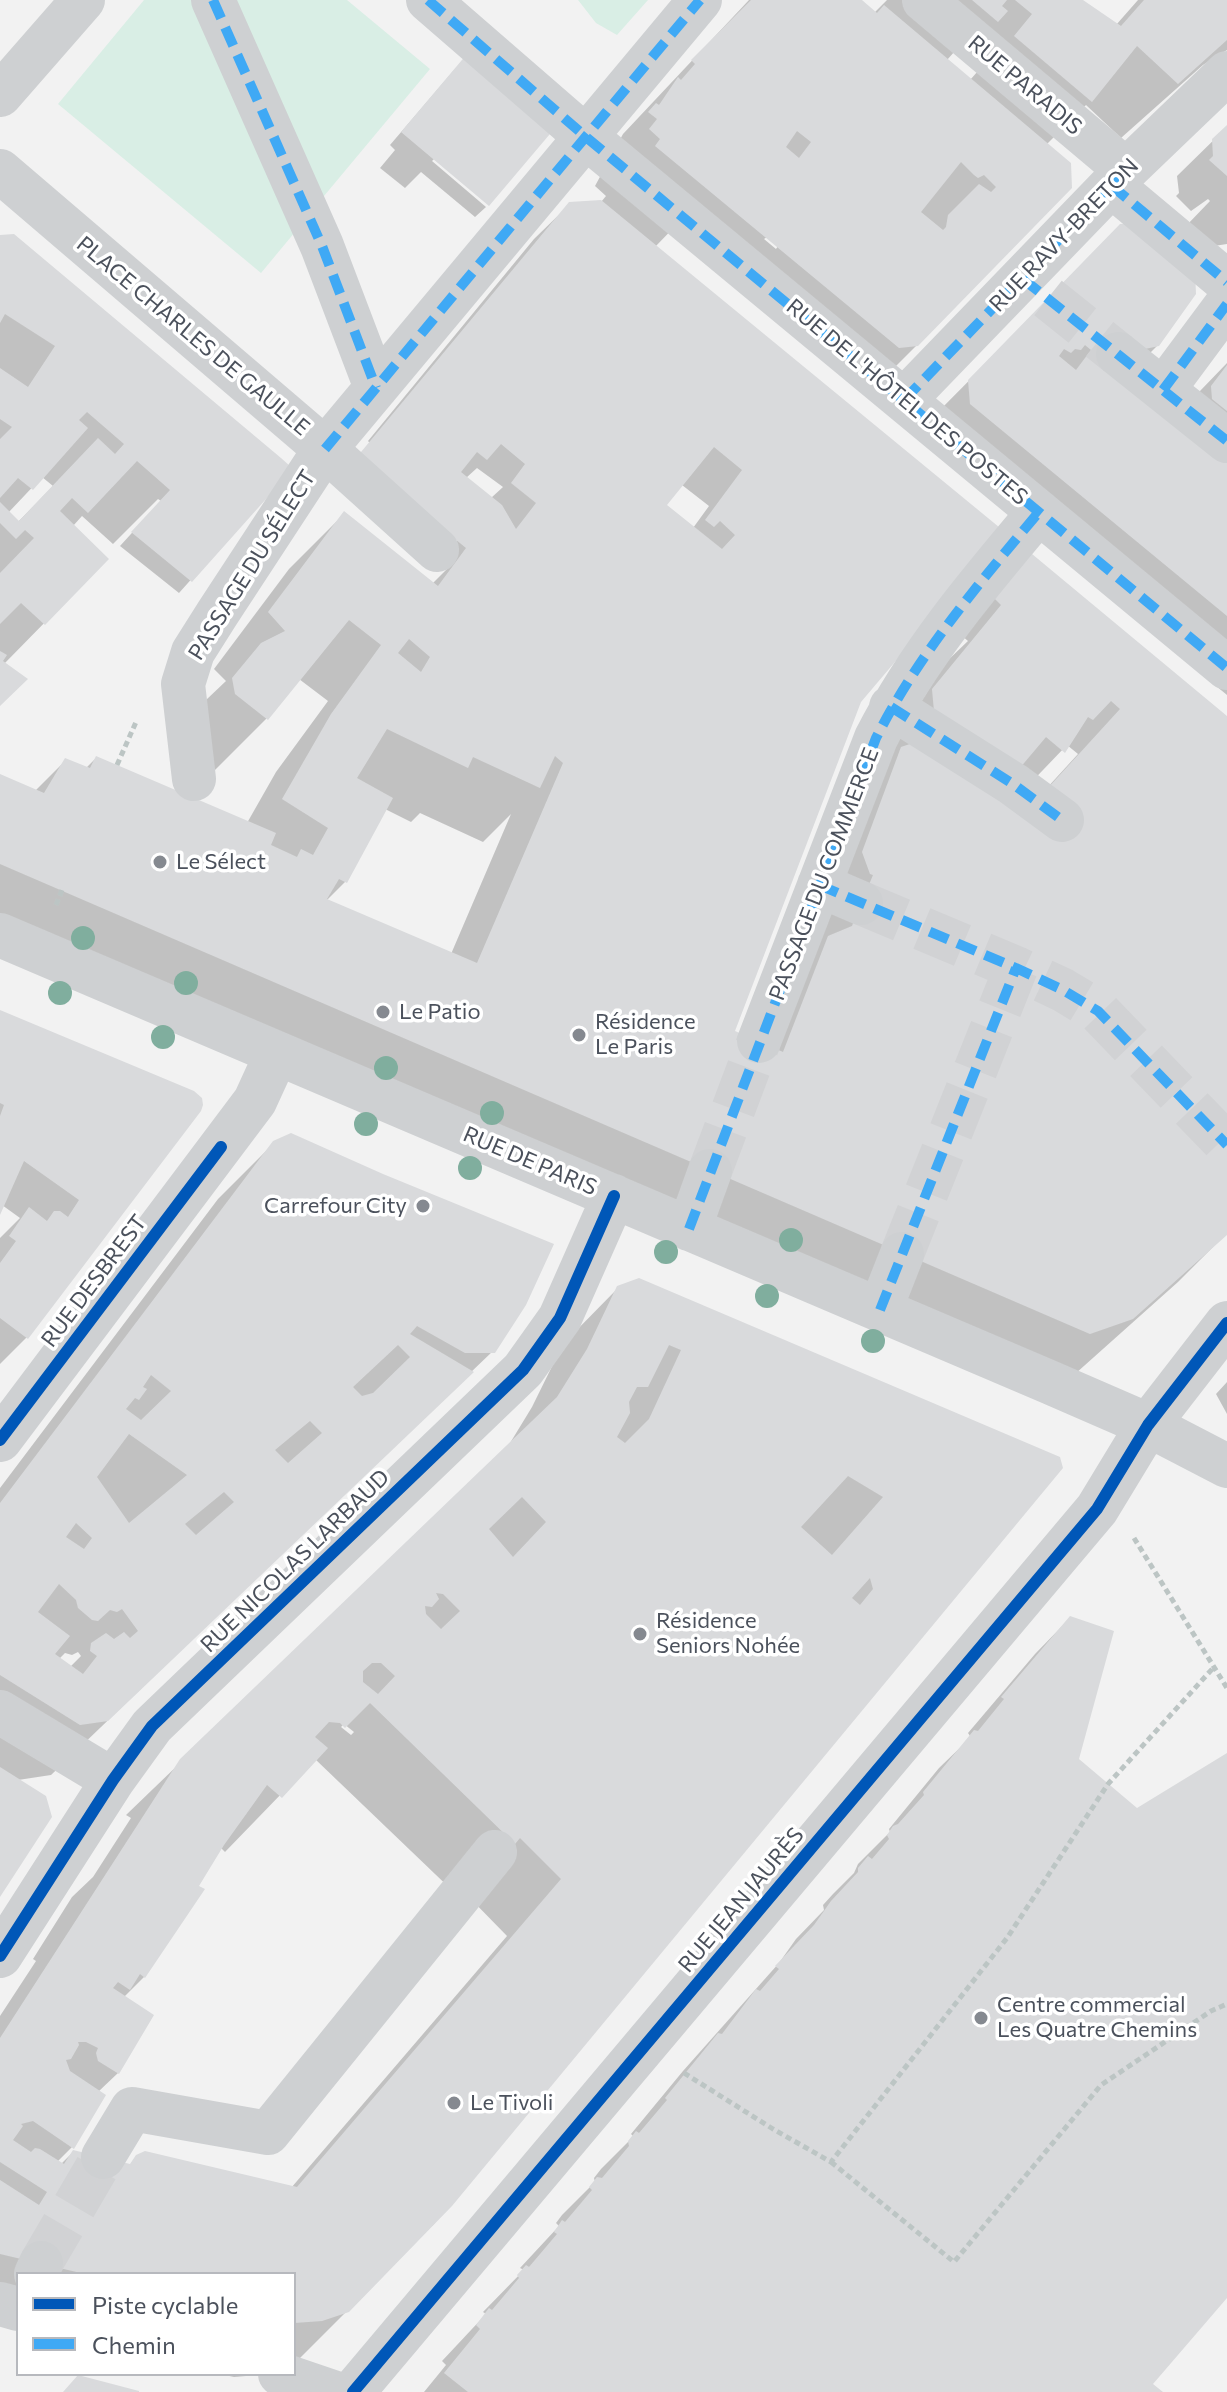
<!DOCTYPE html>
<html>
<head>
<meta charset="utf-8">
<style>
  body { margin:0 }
  #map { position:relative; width:1227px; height:2392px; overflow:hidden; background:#f2f2f2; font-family:Commissioner,sans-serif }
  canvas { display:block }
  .legend { position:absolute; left:16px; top:2272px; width:280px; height:104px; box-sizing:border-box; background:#fff; border:2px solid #b7b9be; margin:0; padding:10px 14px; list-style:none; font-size:24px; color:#4b515c }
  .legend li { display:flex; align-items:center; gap:16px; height:40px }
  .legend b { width:40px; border:2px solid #b7b9be }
</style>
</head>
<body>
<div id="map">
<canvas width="1227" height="2392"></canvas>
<ul class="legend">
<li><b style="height:10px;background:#0057b8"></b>Piste cyclable</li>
<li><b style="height:10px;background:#3fa9f5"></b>Chemin</li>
</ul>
</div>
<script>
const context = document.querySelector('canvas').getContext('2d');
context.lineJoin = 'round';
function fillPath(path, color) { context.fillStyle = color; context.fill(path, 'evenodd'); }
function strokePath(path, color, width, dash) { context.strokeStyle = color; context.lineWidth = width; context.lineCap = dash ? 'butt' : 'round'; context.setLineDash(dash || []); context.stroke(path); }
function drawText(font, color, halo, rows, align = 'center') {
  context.font = font + ' Commissioner,sans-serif'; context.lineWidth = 7; context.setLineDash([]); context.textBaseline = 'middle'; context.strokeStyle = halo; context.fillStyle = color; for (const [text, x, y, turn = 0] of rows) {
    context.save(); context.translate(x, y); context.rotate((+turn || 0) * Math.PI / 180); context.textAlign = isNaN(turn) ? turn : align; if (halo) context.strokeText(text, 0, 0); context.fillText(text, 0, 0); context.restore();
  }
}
fillPath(new Path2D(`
  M144,0H196L305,220L261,273L58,104Z
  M220,0H347L430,69L314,208Z
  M578,0H648L617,35L596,23Z`), '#d9eee5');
fillPath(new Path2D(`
  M749,0H859L874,13L887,0H1080L1116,25L1138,0H1227V50L1203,65L1121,138L1086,105L1046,145L917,345L881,381L685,216L655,247L860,701L733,1032L755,1042L880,766L946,662L968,641L955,630L991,587L1227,719V1233L1178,1282L1075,1374L0,942V776L35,791L66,760L86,768L96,758L247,823L276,772L328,701L299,679L266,719L211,774L206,700L226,681L214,669L289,569L344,514L432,584L455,561L346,471L457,543V538L368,441L534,239L570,204L601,202L606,196L595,186L623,134ZM955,51L978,71L970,80L947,60ZM767,237L778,246L776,249L764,239ZM477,468L503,487L491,498L466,478ZM682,485L709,506L693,528L665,505ZM1067,745L1078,754L1024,813L1019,795ZM385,809L411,822L420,813L483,842L511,814L451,954L326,901L345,882Z
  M455,69L435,158L432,161L486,207L475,217L421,172L405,188L380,168L395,150L390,145Z
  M1227,127V244L1214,246L1184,228L1210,201L1208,199L1191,211L1176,196L1179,193L1177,176Z
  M0,237L289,470L179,593L120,546L161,501L158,499L113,544L82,516L73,526L107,559L4,664L0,704ZM42,477L53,486L18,522L8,513Z
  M1040,309L1158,345L1124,379L1176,421L1200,391L1227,363V695L1120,607L933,417Z
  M0,1011L193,1093L27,1337L0,1364V1238L20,1218L2,1205L0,1210Z
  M274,1143L493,1351L51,1775L18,1780L0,1892V1488L218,1199ZM78,1652L81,1656L70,1667L59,1659L65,1653L72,1655Z
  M618,1288L1058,1458L434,2224L294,2364V2274H18V2326L0,2322V2016L36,1961L33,1959L72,1897L93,1877L131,1818L126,1815L507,1448L532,1407L563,1344ZM344,1724L354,1732L351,1735L341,1727ZM315,1759L459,1897L464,1892L507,1936L291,2188L129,2166L73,2152L61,2164L57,2162L72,2147L98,2092L118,2073L123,1998L144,1977L221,1848L225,1852Z
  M1227,1382V1414L1216,1394Z
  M1070,1618L1077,1760L1137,1811L1227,1755V2295L1151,2384L1161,2392H424L446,2365L442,2361L486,2314L483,2312L524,2270L520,2268L559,2226L556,2223L562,2215L595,2182L594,2178L601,2169L631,2139L633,2136L631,2134L683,2071L779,1963L796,1939L824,1910L823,1905L833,1894L854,1873L858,1864L890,1832L889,1829L939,1768L966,1742L970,1736L968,1733L1035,1654Z
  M220,2374H270L234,2377Z`), '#0003');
fillPath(new Path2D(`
  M751,0H862L877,13L884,5L1071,163L1072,188L918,346L899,348L655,146L660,139L649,129L657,119L648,112L656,103L659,105L678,77L681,80L695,64L691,60ZM797,131L811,142L799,158L786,147ZM961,162L974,175L978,178L984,175L996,187L991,192L979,184L948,215L946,227L943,230L921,212Z
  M972,0H1007L1002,6L1008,11L998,22Z
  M1015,0H1083L1121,26L1144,0H1227V40L1178,84L1137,46L1092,102L1014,36L1032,14Z
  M467,54L555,128L489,206L401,132Z
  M1227,125V176L1209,160L1213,156L1212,139Z
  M601,200L1005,532L861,702L735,1031L783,1052L828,936L852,926L873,875L870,874L862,852L901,747L919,741L1047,789L1120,709L1111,701L1093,720L1088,717L1065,753L1046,737L1019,769L934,711L932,689L1001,605L989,593L1026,549L1227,716V1235L1133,1319L1090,1334L0,864V774L44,793L65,758L90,768L96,756L276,833L271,845L297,857L301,849L313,855L328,828L282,799L331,714L381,645L349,620L268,720L235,694L232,678L261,643L285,631L268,612L344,511L438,586L466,548L356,458L569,202ZM501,444L525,464L511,483L536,503L516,529L502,505L461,472L477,452L487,460ZM714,447L742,470L705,520L714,527L720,521L735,535L722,549L667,505ZM409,639L430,657L421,672L398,653ZM387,729L468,768L473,757L540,788L555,756L563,763L477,963L327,899L339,879L347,883L393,798L357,778Z
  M1142,223L1195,271L1196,294L1159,346L1145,349L1227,459V616L970,404L968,380L1120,224ZM1085,345L1091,350L1076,370L1059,356L1064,349L1071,353L1075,349L1081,350Z
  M14,234L281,458L290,466L291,471L192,582L131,532L170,490L137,461L88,513L72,498L60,511L109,559L45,625L21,603L0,624V573L34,538L25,530L16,539L0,523V502L19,521L98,438L115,454L124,444L87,412L79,420L88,428L33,490L18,478L0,498V439L12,427L0,419V368L28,387L55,346L5,314L0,323V235Z
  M1227,365V411L1212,399L1211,386Z
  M0,651L7,655L3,661L28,679L0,706Z
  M0,1010L194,1091L202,1098L203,1105L201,1111L28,1339L0,1318V1263L16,1241L9,1236L29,1207L47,1221L54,1211H60L68,1217L79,1200L24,1161L0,1215V1116L4,1105L0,1103Z
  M291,1133L383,1174L554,1244L526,1305L495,1353H465L417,1326L410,1334L474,1372L108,1721L80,1725L0,1675V1503L273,1141ZM398,1345L410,1357L373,1393L362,1396L353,1387ZM151,1375L171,1391L141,1420L126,1409L135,1398L139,1400L147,1389L143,1387ZM310,1421L322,1433L288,1463L275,1450ZM129,1434L187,1475L129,1523L97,1477ZM224,1492L234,1502L196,1535L185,1524ZM76,1523L92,1538L84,1549L66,1537ZM59,1584L76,1600L78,1608L92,1620L98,1621L110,1610L117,1612L122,1609L138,1631L130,1638L124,1632L114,1639L106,1633L91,1643L90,1651L97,1656L83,1674L55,1654L70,1636L38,1612Z
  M639,1278L1060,1457L1063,1468L452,2206L349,2312L322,2321L294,2323V2274H85L0,2254V2180L39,2205L47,2192L0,2162V2038L180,1759L557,1397L587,1349L617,1286ZM669,1345L681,1350L649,1419L625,1443L617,1437L630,1413L629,1402L637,1387H648ZM848,1476L883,1497L832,1555L801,1527ZM522,1497L546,1522L513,1557L489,1529ZM870,1578L873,1589L860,1605L852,1598ZM436,1593L443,1594L460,1611L441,1629L426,1614L425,1606L432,1607L439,1599ZM372,1663H381L395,1676L378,1694L363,1682V1671ZM370,1703L515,1844L520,1838L561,1879L297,2187L145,2151L136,2155L130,2164L73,2150L64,2164L40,2149L35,2148L31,2152L13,2140L23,2126L21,2124L33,2121L74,2149L106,2095L70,2071L66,2060L71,2059L79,2045L78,2042H86L98,2048L96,2053L98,2061L119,2074L154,2015L113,1988L118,1982L130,1990L140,1974L145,1978L205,1889L199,1886L224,1845L267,1785L282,1798L328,1748L315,1737L329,1722L340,1723L345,1728Z
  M1070,1616L1114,1631L1079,1759L1137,1808L1227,1753V2298L1153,2384L1163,2392H468L444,2373L480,2329L476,2325L489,2308L492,2310L519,2278L517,2275L526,2265L529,2267L557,2234L554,2232L562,2220L565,2222L592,2190L589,2187L597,2177L602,2178L629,2146L628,2141L636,2131L639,2133L667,2100L665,2098L718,2033L722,2034L756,1989L760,1991L779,1969L775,1966L814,1925L831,1901L858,1872V1868L868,1856L872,1859L889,1839L887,1835L893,1826L898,1824L924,1795L923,1792L974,1730L978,1731L1004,1699L1001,1697Z
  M0,1767L46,1796L52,1817L0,1897Z
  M78,2375L139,2391V2392H63Z`), '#d9dadc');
strokePath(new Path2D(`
  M1048,298L1118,354
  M861,903L1016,968L1063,990L1098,1011L1227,1145
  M710,1171L759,1041
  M902,1254L1016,968
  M41,2263L103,2157`), '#d1d2d4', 44, [44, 22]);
strokePath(new Path2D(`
  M117,765L136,722
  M56,905L62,890
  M1134,1538L1227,1688
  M684,2073L773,2129L831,2162L1007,1938L1108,1784L1214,1667
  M831,2162L954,2262L1101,2085L1211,2011L1227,2004`), '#bcc5c4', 5, [6, 4]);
strokePath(new Path2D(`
  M213,0L322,246L376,388
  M428,0L586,137L1227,668
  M924,0L1126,170
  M0,95L83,0
  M0,171L325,449L437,550
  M1111,185L1227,282
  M1118,354L1227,441
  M1163,390L1227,304
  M904,400L1126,170L1227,73
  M891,707L1013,784L1062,820
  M194,779L183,684L193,652L217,614L325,449L700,0
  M819,885L861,903
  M0,935L1049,1382L1148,1425L1227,1466
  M759,1041L876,738C918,655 979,583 1039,512
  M689,1229L710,1171
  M880,1310L902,1254
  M0,1440L255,1101L277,1053
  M0,1712L113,1780
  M0,1956L113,1780L152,1726L523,1370L560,1318L614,1196
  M103,2157L132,2109L268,2133L495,1852
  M36,2274L41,2263
  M0,2304L18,2309
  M280,2374L333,2392
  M353,2392L1097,1509L1148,1425L1227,1323`), '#ced0d2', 44);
strokePath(new Path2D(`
  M213,0L322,246L376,388
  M428,0L586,137L1227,668
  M1111,185L1227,282
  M1023,279L1227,441
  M1163,390L1227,304
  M904,400L1126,170
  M325,449L700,0
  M891,707L1013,784L1062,820
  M819,885L1016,968L1063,990L1098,1011L1227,1145
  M689,1229L876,738C918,655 979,583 1039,512
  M880,1310L1016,968`), '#3fa9f5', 10, [20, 10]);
strokePath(new Path2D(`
  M0,1440L221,1147
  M0,1956L113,1780L152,1726L523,1370L560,1318L614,1196
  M353,2392L1097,1509L1148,1425L1227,1323`), '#0057b8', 12);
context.fillStyle = '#80ae9e';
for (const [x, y] of [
  [83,938],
  [186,983],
  [60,993],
  [163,1037],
  [386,1068],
  [492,1113],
  [366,1124],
  [470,1168],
  [791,1240],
  [666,1252],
  [767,1296],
  [873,1341]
]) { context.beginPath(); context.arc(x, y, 12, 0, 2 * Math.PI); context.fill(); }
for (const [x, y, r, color] of [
  [160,862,8,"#858990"],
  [383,1012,8,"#858990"],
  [579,1035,8,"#858990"],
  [423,1206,8,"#858990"],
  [640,1634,8,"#858990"],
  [981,2018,8,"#858990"],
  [454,2103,8,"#858990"]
]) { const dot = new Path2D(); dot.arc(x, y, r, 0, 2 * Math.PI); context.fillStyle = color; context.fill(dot); strokePath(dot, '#fff', 3); }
drawText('22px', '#4b515c', '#fff', [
  ["RUE PARADIS",1025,85,40],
  ["RUE RAVY-BRETON",1064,235,-46],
  ["PLACE CHARLES DE GAULLE",193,336,40],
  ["RUE DE L'HÔTEL DES POSTES",907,402,40],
  ["PASSAGE DU SÉLECT",252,565,-58],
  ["PASSAGE DU COMMERCE",824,874,-69],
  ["RUE DE PARIS",530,1161,23],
  ["RUE DESBREST",94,1281,-53],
  ["RUE NICOLAS LARBAUD",295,1561,-44],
  ["RUE JEAN JAURÈS",741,1900,-50]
]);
drawText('22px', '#4b515c', '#fff', [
  ["Le Sélect",176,862],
  ["Le Patio",399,1012],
  ["Résidence",595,1022],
  ["Le Paris",595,1047],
  ["Carrefour City",407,1206,"right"],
  ["Résidence",656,1621],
  ["Seniors Nohée",656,1646],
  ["Centre commercial",997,2005],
  ["Les Quatre Chemins",997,2030],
  ["Le Tivoli",470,2103]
], 'left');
</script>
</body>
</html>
